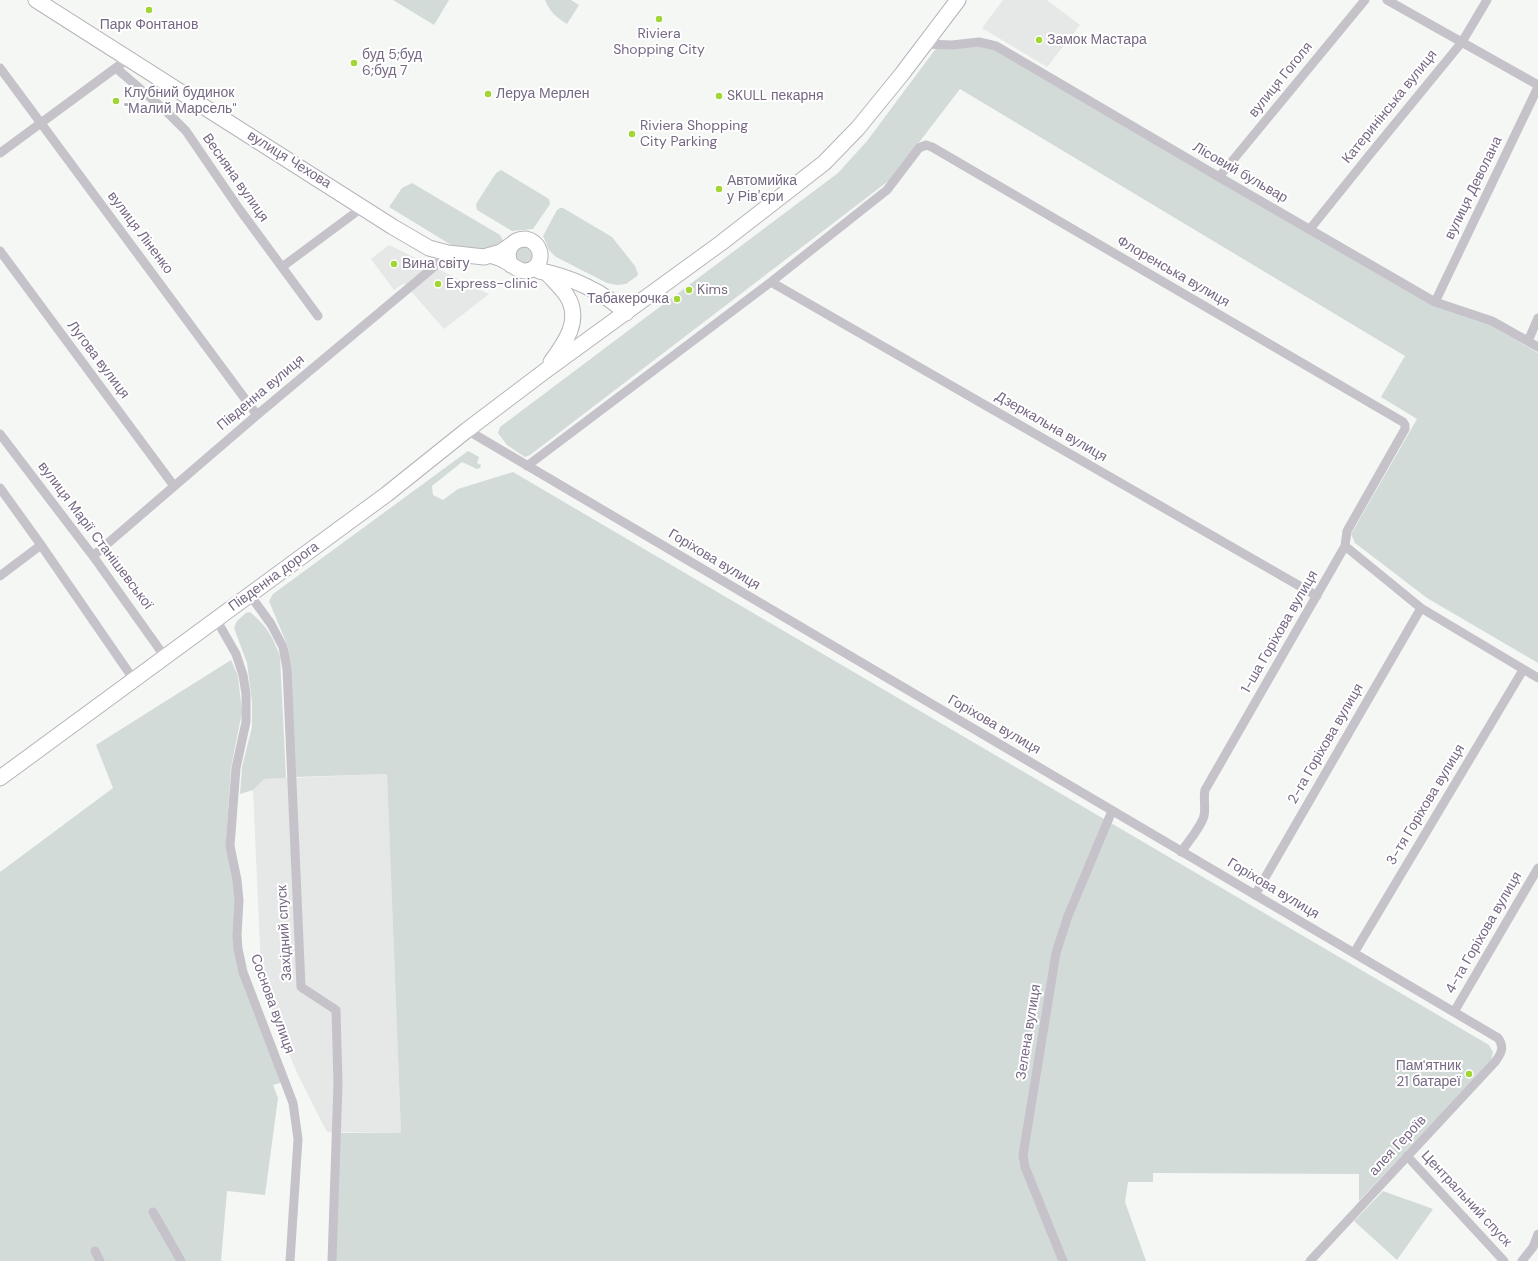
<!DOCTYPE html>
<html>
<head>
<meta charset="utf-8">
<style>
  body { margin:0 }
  canvas { display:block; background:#f4f7f4 }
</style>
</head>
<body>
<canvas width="1538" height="1261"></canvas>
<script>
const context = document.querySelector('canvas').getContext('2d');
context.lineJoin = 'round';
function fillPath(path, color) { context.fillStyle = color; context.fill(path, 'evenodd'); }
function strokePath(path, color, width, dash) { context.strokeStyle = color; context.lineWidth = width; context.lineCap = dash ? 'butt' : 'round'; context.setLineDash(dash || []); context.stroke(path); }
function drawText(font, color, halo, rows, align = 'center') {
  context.font = font + ' "DM Sans",sans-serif'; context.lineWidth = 4; context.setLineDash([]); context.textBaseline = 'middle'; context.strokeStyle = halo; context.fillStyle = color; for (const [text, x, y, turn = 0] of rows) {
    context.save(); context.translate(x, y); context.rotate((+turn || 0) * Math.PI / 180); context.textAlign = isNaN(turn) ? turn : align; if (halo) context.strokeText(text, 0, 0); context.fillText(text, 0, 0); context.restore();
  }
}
fillPath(new Path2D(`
  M1003,0H1047L1080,25L1047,67L982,28Z
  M389,245L489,294L444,329L404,283L394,290L371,259Z
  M387,774L401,1133L327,1132L299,1077L262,993L253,790L264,779Z`), '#e6e7e7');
fillPath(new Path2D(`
  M393,0H449L434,25Z
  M545,0H571L579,5L567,24C556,17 550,12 545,0Z
  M990,46L1433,304L1487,323L1538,353V663L1427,598L1355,543L1351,534L1417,419L1381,397L1405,356L960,89L891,179L530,455L525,457L507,445L498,433L500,427L838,173L867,141L937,47Z
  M501,170L549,199L550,204L533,229L512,231L477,210L476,204L496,173Z
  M412,183L500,235L504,242L496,249L476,250L453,246L389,207L402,188Z
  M560,208H563L612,237L635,266L638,274L637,276L626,284L617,285L607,283L556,257L549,250L543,236L557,210Z
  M521,241L538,257L521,268L511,251Z
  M468,451L479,457L477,463L481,465L480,468L477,469L462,462L432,486L433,495L443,500L458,489L513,472L1489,1045L1493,1052L1491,1061L1359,1201V1174L1153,1173V1182H1128L1125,1202L1146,1261H336L338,1133H401L387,774L296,777L288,647L269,601L273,594Z
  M250,612C267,627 272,635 280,656L286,778L264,779L253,790L240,794L242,767L252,727V702L247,663L234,628L237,621L246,613Z
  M231,660L238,676L242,712L231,768L226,844L237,895V946L284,1082L273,1085L278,1098L265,1195L227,1191L221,1261H0V872L113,788L96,745Z
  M1383,1191L1433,1209L1397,1260L1354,1221Z`), '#d3dbd9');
const primary = new Path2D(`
  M36,0L393,227L429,248L448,253L484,257L501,252L511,245
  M490,255C496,257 501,258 505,261C512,264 517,271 525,271C545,270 545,243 526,239C511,239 504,252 511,265
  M539,271C569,276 604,292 626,313`);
const trunk = new Path2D(`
  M546,272C553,280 562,288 567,296C582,320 565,343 551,362
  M0,778L387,494L467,430L545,371L721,243L824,163L858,128L902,74L958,0`);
strokePath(primary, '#b8b4bb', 17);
strokePath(trunk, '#b7b3ba', 17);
strokePath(new Path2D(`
  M1387,0L1538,85
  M925,44L952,45L979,42L996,46L1219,177L1435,302L1492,321L1538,347
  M0,68L257,415
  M116,68L167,112L186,131L240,210L318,316
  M0,153L121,64
  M1219,177L1365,0
  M1310,229L1367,158L1462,42L1487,0
  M0,251L174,486
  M282,267L363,207
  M771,282L1317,596
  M1435,302L1538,87
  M1528,341L1538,318
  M467,430L1498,1038C1505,1047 1501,1054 1495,1062L1310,1261
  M0,434L93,556L165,657
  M527,466L771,282L887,190L919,148L926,145L932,147L1403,422L1405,425V429L1347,531L1345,546L1205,790C1203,798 1206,807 1204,816C1201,827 1188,842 1181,852
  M0,488L41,545L134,680
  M1345,546L1421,608L1538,678
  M93,556L257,415L435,266L448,253
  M0,576L41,545
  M250,595L271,624L283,647L287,669L301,987L336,1010L338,1084L332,1261
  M216,619L236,654L243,675L246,694V722L236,768L230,846L237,880L239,901L237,935L238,949L243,972L293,1103L298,1139L290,1261
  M1255,895L1421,608
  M1354,953L1523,670
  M1454,1012L1538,868
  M1407,1156L1504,1261
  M153,1212L181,1261
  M95,1251L100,1261
  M1063,1261L1025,1167L1023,1155L1056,953L1068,916L1112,811
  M1522,1261L1533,1247L1538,1234`), '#c6c2c9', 9);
strokePath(primary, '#fff', 15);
strokePath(trunk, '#fff', 15);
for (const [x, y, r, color] of [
  [149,10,4,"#a1d634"],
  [659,19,4,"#a1d634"],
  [1039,40,4,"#a1d634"],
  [354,63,4,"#a1d634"],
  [488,94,4,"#a1d634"],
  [719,96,4,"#a1d634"],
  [116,101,4,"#a1d634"],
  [632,134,4,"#a1d634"],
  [719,189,4,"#a1d634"],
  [394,264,4,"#a1d634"],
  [438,284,4,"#a1d634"],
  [689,290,4,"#a1d634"],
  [677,299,4,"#a1d634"],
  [1469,1074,4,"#a1d634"]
]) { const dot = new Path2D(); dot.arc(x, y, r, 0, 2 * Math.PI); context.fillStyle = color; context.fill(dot); strokePath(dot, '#fff', 1.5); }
drawText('14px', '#766883', '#fff', [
  ["Парк Фонтанов",149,25,"center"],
  ["Riviera",659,34,"center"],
  ["Shopping City",659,50,"center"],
  ["Замок Мастара",1047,40],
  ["буд 5;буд",362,55],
  ["6;буд 7",362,71],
  ["Клубний будинок",124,93],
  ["\"Малий Марсель\"",124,109],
  ["Леруа Мерлен",496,94],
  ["SKULL пекарня",727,96],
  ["Riviera Shopping",640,126],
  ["City Parking",640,142],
  ["Автомийка",727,181],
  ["у Рівʼєри",727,197],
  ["Вина світу",402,264],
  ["Express-clinic",446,284],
  ["Kims",697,290],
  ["Табакерочка",669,299,"right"],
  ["Пам'ятник",1461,1066,"right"],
  ["21 батареї",1461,1082,"right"]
], 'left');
drawText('14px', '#766883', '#fff', [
  ["вулиця Гоголя",1281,80,-51],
  ["Катеринінська вулиця",1390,107,-51],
  ["вулиця Чехова",289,160,32],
  ["Лісовий бульвар",1240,173,30],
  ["Весняна вулиця",235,178,55],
  ["вулиця Деволана",1474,188,-64],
  ["вулиця Ліненко",140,233,53],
  ["Флоренська вулиця",1173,272,30],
  ["Лугова вулиця",98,360,53],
  ["Південна вулиця",261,393,-40],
  ["Дзеркальна вулиця",1051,427,30],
  ["вулиця Марії Станішевської",95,536,53],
  ["Горіхова вулиця",714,560,31],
  ["Південна дорога",274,577,-36],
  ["1-ша Горіхова вулиця",1280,632,-60],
  ["Горіхова вулиця",994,725,30],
  ["2-га Горіхова вулиця",1326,744,-60],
  ["3-тя Горіхова вулиця",1426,805,-59],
  ["Горіхова вулиця",1273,889,31],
  ["Західний спуск",285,933,-93],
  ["4-та Горіхова вулиця",1484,933,-60],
  ["Соснова вулиця",272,1004,70],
  ["Зелена вулиця",1029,1032,-81],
  ["алея Героїв",1398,1146,-47],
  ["Центральний спуск",1466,1199,47]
]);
</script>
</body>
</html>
